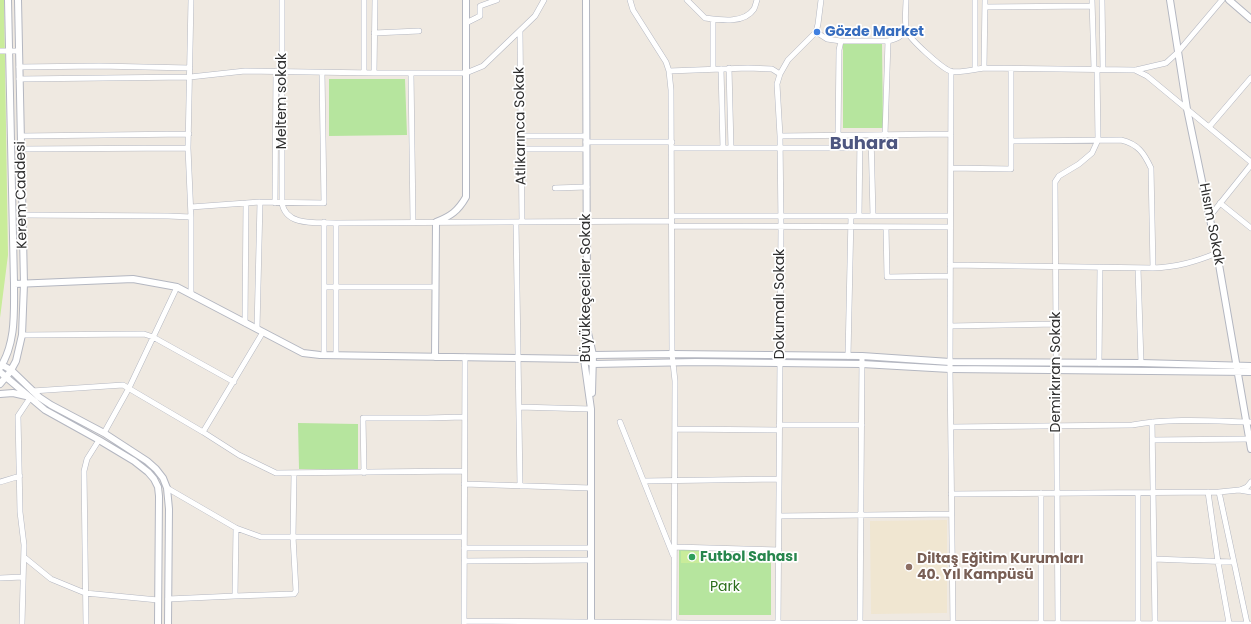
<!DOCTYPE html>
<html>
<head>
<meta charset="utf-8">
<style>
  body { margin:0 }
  canvas { display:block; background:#efe9e1 }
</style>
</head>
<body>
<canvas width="1251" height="624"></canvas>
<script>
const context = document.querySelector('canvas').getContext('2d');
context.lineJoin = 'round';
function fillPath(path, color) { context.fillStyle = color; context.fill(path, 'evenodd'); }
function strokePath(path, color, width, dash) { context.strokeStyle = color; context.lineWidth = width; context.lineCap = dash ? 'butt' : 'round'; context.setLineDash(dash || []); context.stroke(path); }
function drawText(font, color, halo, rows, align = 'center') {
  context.font = font + ' Poppins,sans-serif'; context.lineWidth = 3.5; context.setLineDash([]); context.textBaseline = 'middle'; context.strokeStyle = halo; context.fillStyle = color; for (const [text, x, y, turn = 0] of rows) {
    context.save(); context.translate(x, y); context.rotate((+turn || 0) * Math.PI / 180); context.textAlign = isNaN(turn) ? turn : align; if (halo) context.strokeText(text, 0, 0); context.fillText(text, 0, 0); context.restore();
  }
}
fillPath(new Path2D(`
  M947,520V613L871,614L870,521Z`), '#f0e6d1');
fillPath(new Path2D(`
  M882,43L883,128H843V44Z
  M329,79H405L407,135L329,136Z
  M298,423L358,424V470L299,469Z
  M679,549H708V558L766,559L771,553V615H679Z`), '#b6e59e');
fillPath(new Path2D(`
  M0,0H4L8,255L0,318Z
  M681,551L704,552V563H681Z`), '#c9ec9a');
const minor = new Path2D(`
  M282,0V203C286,227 317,222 336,223L672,221
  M364,0V73
  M630,0L633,10L666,62L669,71L671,90L672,354L675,381L674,624
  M687,0L705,18C720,20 744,24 754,9C755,7 756,3 757,0
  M906,0C906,8 904,24 907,31C909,39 942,68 950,71C958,74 976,69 984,68L1135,70L1147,76L1251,162
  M1092,0L1094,69
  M1102,0L1103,69
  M985,7L1092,6
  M466,23L480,16V6L497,0
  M520,31L522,222
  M816,32L827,39L841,41H888
  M374,33L419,31
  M0,51H19
  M19,67L99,66L190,68
  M729,68L731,148
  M984,68L985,0
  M713,69V19
  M721,69L723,148
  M975,69V0
  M1136,70L1166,63L1178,52L1222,0
  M669,71L748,68L772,69L780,74
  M951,71L950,369L953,624
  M374,73L375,0
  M411,73L413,222
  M19,79L190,77L245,71L374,73H466L483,66L535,16L544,0
  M1209,127L1251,78
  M871,135L873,216
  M885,135L888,41C896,39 902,37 906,30
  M21,136L189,134
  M521,136H586
  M780,136L951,134
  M838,136L839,50L841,41
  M1011,141L1121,140C1138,144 1144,153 1151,168L1153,268
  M586,142H672
  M672,148H859
  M21,149L188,148
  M521,149H586
  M951,168L1011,169V69
  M555,188L587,187
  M275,203L276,71
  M1220,203L1251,228
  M191,207L260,202L324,203L322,72
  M22,215L168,216L191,217
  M672,216H950
  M859,216L860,136
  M1210,216L1251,165
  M324,222V355
  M516,222L520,486
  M336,223V355
  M672,226L950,227
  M886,227L887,277L950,276
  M950,265L1153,268C1177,267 1195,262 1217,253
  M1138,268L1141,363
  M324,287H435
  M191,294V217L188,148L191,0
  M245,323L246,203
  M950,326L1057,324
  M257,329L260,202
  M22,335L144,334L153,337L234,382
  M848,356L851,216
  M1099,363L1100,267
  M32,391L123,385L203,432L239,455L276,473L464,471
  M519,407L591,409
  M620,422L673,555
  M1152,422L1155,623
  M779,425H862
  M951,427L1132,425C1171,418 1212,421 1251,422
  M675,429L779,430
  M203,432L263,332
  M104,433L129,388L177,287
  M1152,440L1251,439
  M364,473L363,418H427L464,417
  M644,481L779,479
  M0,482L20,476
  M464,484L591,488
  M167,488L236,528L261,537H464
  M1240,490L1247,487L1251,482
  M1208,492L1218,562L1229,623
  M1219,492L1247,623
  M1041,493V624
  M1138,493V623
  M951,494L1219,492L1239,490L1251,492
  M779,516L952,514
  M236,528L235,596L294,594L296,591L293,537L294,474
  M675,547L779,550
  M464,548H591
  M24,557L51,579L85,593L158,600
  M1154,559L1233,562
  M464,561L591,560
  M0,578L23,577
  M168,599L235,596
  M464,621L691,623L1251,624
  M464,623L465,357
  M22,624L24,545L20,512L18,416L30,398
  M86,624L84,471L87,459L99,440
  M778,624L781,227L780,136L777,84L780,74L788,60L816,32L818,24L821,0
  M860,624L862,356
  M1058,624C1057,477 1057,330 1055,182L1059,176L1079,164L1092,153L1098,140L1097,69`);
const tertiary = new Path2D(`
  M586,0L587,325L584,359L591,409V624
  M1170,0L1187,109L1217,253L1251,449
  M1229,0L1251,19
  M14,284L133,279L177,287L303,353L320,355L584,359L593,355L672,354L862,356L950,362L1141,363L1251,366
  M588,333L593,355L592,393
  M435,357L436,222C451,216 458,211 466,197V0
  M584,359L593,364L696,362L862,364L950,369L1251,372
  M2,365L11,370L39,397L51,405L104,433L147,461L156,469L163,478L167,488L169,509L168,624
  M0,368C16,343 14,313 14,284L8,0
  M0,372L45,410L99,440L134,461L148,472L154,479L158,487L159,496L158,624
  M0,384L10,372L16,361L22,335L24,284L18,0
  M0,394L13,393L26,396`);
strokePath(minor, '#b4b7c1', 6);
strokePath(tertiary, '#b4b7c1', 8);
strokePath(minor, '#fff', 5);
strokePath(tertiary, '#fff', 6);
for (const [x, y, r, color] of [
  [817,32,4,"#3f7fe0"],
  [692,557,4,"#2e9e5b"],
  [909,567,4,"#8d6e63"]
]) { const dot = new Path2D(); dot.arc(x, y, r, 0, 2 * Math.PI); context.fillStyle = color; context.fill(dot); strokePath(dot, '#fff', 1.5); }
drawText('bold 14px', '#366cbe', '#fff', [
  ["Gözde Market",825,32]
], 'left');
drawText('14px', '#2e2e2e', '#fff', [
  ["Meltem sokak",282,101,-90],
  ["Atlıkarınca Sokak",521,126,-91],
  ["Kerem Caddesi",22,195,-91],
  ["Hısım Sokak",1211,224,79],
  ["Büyükkeçeciler Sokak",586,288,-90],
  ["Dokumalı Sokak",780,304,-90],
  ["Demirkıran Sokak",1056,372,-90]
]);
drawText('bold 14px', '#27864d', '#fff', [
  ["Futbol Sahası",700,557]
], 'left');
drawText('bold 14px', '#785e54', '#fff', [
  ["Diltaş Eğitim Kurumları",917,559],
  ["40. Yıl Kampüsü",917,575]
], 'left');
drawText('14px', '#2c6e1b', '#fff', [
  ["Park",725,587]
]);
drawText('bold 18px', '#4d5680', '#fff', [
  ["Buhara",864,144]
]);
</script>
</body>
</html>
